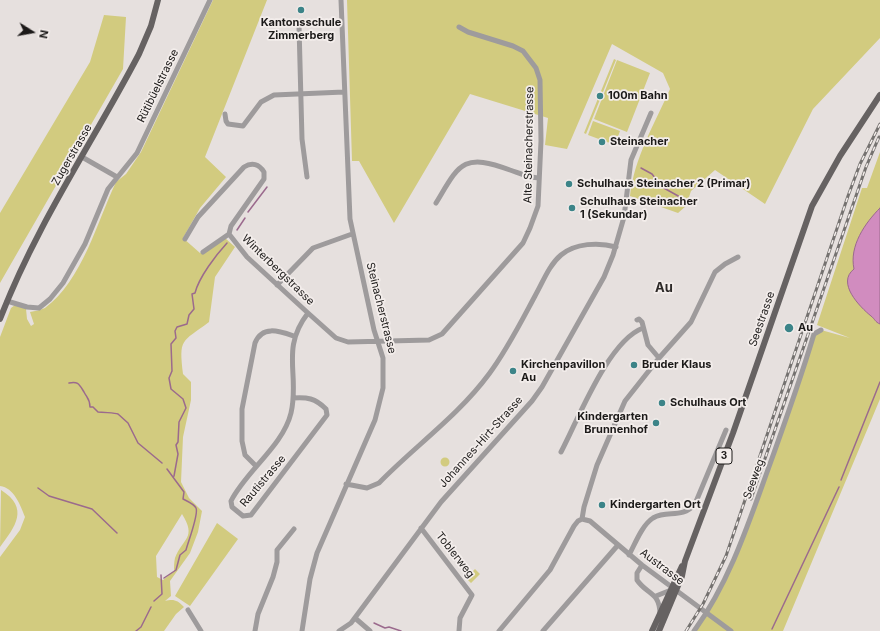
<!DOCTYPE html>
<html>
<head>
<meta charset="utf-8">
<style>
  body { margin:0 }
  #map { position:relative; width:880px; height:631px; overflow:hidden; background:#e6e0de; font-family:Inter,sans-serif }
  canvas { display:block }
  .north { position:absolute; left:12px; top:12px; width:40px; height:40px; -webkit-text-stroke:3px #f3edeb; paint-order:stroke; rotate:101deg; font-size:11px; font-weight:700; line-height:16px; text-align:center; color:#1c1a19 }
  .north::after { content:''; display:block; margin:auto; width:14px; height:18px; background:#1c1a19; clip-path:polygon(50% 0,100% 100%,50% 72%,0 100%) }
</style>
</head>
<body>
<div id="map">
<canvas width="880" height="631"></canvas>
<div class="north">N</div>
</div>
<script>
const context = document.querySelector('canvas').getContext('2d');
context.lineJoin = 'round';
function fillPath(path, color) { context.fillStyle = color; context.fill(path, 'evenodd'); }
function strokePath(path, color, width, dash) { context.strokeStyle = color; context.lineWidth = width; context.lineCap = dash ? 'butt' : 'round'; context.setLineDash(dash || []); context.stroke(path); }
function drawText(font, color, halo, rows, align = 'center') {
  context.font = font + ' Inter,sans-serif'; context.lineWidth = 3.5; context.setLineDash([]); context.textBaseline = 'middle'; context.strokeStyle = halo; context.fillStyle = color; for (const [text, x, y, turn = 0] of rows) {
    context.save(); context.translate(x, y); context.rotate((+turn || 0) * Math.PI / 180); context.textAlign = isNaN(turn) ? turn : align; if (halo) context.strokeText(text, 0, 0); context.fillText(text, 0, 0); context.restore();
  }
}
fillPath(new Path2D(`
  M213,0H267L205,157L226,177L200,208L183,238L200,253L225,238L235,247L215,277L209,322C181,343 179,338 183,374L191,382V400L183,437L181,482L189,498L202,511L198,532L190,553L170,581L171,596L165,601C174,599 177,600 184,607L176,614L164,631H0V557L20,530L25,517C20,504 14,488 0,486V337L11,308L15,305L26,309L27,319L31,326L34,324L30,312C35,311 41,310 45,308C82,281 97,222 116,182L126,174L141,152ZM182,514C197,538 183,538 175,558C174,562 174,567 174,571L163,580L157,577L156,556Z
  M347,0H880V38L813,109L765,204L715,170L691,191L686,206L678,213L630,196C634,158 655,123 670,89L663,73L612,44L567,149L545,145L548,118L470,94L394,223L359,161H352Z
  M104,15L126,17L123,69L0,283V213L90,62Z
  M614,59L616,60L586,134L584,133Z
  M617,60L650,73L627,132L594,119Z
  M593,121L620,131L615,145L588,135Z
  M880,152V399L783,631H694L705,616L740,545L814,334L821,330L850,338L817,325L862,188H867Z
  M440.5 462a4.5 4.5 0 1 1 9 0a4.5 4.5 0 1 1-9 0Z
  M1,490C30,508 15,527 0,547Z
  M217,523L238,539L190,606L175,596Z
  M475,569L480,574L471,583L466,578Z`), '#d2cb7f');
const water = new Path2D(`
  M880,208V324C875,322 875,319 871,316C860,307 836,283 854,269C849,246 865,223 880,208Z`);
fillPath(water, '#d18cbf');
strokePath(water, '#9b6a8d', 1);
strokePath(new Path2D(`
  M641,168L652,174L662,187L680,197
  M248,212L267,187
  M237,230L245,218
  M69,383C78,381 79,384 84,392C87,398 90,399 90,407H93L98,412C100,412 115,413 118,414L128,423L138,443L162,463
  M174,476L178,454L176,445L178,442L179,422L186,408L183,399L171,389L169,378L172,371L171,344L176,338L175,331L177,327L187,324L189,315L194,309L192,294L195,293C199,277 216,255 227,243
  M841,480L880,382
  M38,488L49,496L92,509L117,533
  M164,578L176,570L180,555L186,550C188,542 199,514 196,508C194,504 187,501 183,499L184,492L167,469
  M154,601L162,594L161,575
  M374,623L385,628L389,627L401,631
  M772,629L839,487
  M136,631L141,627L151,607`), '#9b6a8d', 1.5);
strokePath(new Path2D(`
  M299,26L302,139L307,177
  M225,114L226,121L228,124L243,126L261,102L274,95L344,92
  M82,157L117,177
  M436,203C459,165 462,152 510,170C519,173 529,178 539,178
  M185,239L198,217L244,167C252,162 259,164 264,172V179L231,226L229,234L247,257L308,313L336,338L348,342L429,340L442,334L523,243L530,228L538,206L541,141L540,80L536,68L523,51L513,46L468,32L459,27
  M203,252L229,234
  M277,285L313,248L352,234
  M7,301L27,307L39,308L50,299L63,283L85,244L108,189L137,153L210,0
  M637,320L639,319L642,322L648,345L659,358
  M293,398C307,397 315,398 326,409L327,415L251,515L243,516L232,507L231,501C246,471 283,446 291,413C300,375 280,349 308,313
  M561,452C578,420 608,341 643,328
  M256,466L245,455L242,441V409L255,343C262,325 279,331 294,336
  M346,484L367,488L379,483C415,446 458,416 489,374C507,350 521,322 535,296C543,282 549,265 561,255C575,243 599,242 616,247
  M582,519L584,507L597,465L625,401L659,358L691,322L715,272L725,264L738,257
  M582,519L590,521L642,565L731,631
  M421,528L472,595L460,618L459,631
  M629,555C635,544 642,525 653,518C668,509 681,520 695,504L726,430
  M642,565L637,573V580C647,595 659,591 660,613
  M656,596L671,590
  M188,610L201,631
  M355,618L370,631
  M255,631L258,614L273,577L277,562V550L294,529
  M302,631L310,579L317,553L375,420L383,388V358L374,330L350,219L341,0
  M339,631L351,623L441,502L532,401L542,387L604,277L613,255L624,217L631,160L651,113
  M499,631L550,570L574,526L578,521L582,519
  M543,631L618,545
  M694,631C728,584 747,528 766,475C783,428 800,381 814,334L821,330`), '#9e9b9c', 5);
strokePath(new Path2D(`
  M0,319C36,225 93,142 139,54L151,26L158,0
  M652,631L682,566
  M659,631L682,576L685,561L733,433L812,206L840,156L880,95`), '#666262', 6);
const rail = new Path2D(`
  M751,499L866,167L879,137
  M686,631L703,604L726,556L848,196L860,164L880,124`);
strokePath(rail, '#757270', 3);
strokePath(rail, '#f3edeb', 1.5, [4.5]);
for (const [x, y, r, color] of [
  [301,10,4,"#3c8488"],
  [600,96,4,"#3c8488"],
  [602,142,4,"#3c8488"],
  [569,184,4,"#3c8488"],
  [572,208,4,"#3c8488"],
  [789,328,5,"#3c8488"],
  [634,365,4,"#3c8488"],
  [513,371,4,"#3c8488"],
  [662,403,4,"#3c8488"],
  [656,423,4,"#3c8488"],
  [602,505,4,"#3c8488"]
]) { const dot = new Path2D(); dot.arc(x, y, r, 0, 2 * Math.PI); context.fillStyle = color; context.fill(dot); strokePath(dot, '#f3edeb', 1.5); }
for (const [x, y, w] of [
  [724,456,16]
]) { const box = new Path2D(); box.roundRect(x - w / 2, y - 8, w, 16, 3); context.fillStyle = '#f3edeb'; context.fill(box); strokePath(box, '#1c1a19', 1); }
drawText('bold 10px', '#1c1a19', null, [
  ["3",724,456]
]);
drawText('bold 11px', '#1c1a19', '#f3edeb', [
  ["Kantonsschule",301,23,"center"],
  ["Zimmerberg",301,36,"center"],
  ["100m Bahn",608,96],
  ["Steinacher",610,142],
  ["Schulhaus Steinacher 2 (Primar)",577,184],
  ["Schulhaus Steinacher",580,202],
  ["1 (Sekundar)",580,215],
  ["Au",798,328],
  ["Kirchenpavillon",521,365],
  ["Au",521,378],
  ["Bruder Klaus",642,365],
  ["Schulhaus Ort",670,403],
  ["Kindergarten",648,417,"right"],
  ["Brunnenhof",648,430,"right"],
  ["Kindergarten Ort",610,505]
], 'left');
drawText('11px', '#1c1a19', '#f3edeb', [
  ["Rütibüelstrasse",158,86,-64],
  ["Alte Steinacherstrasse",529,145,-89],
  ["Zugerstrasse",72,155,-60],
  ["Winterbergstrasse",278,270,44],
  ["Steinacherstrasse",381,308,76],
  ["Seestrasse",762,319,-71],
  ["Johannes-Hirt-Strasse",481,442,-48],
  ["Seeweg",754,479,-70],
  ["Rautistrasse",263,481,-50],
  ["Toblerweg",455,555,52],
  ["Austrasse",662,567,37]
]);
drawText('bold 13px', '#2e2a28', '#f3edeb', [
  ["Au",664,288]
]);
</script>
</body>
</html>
